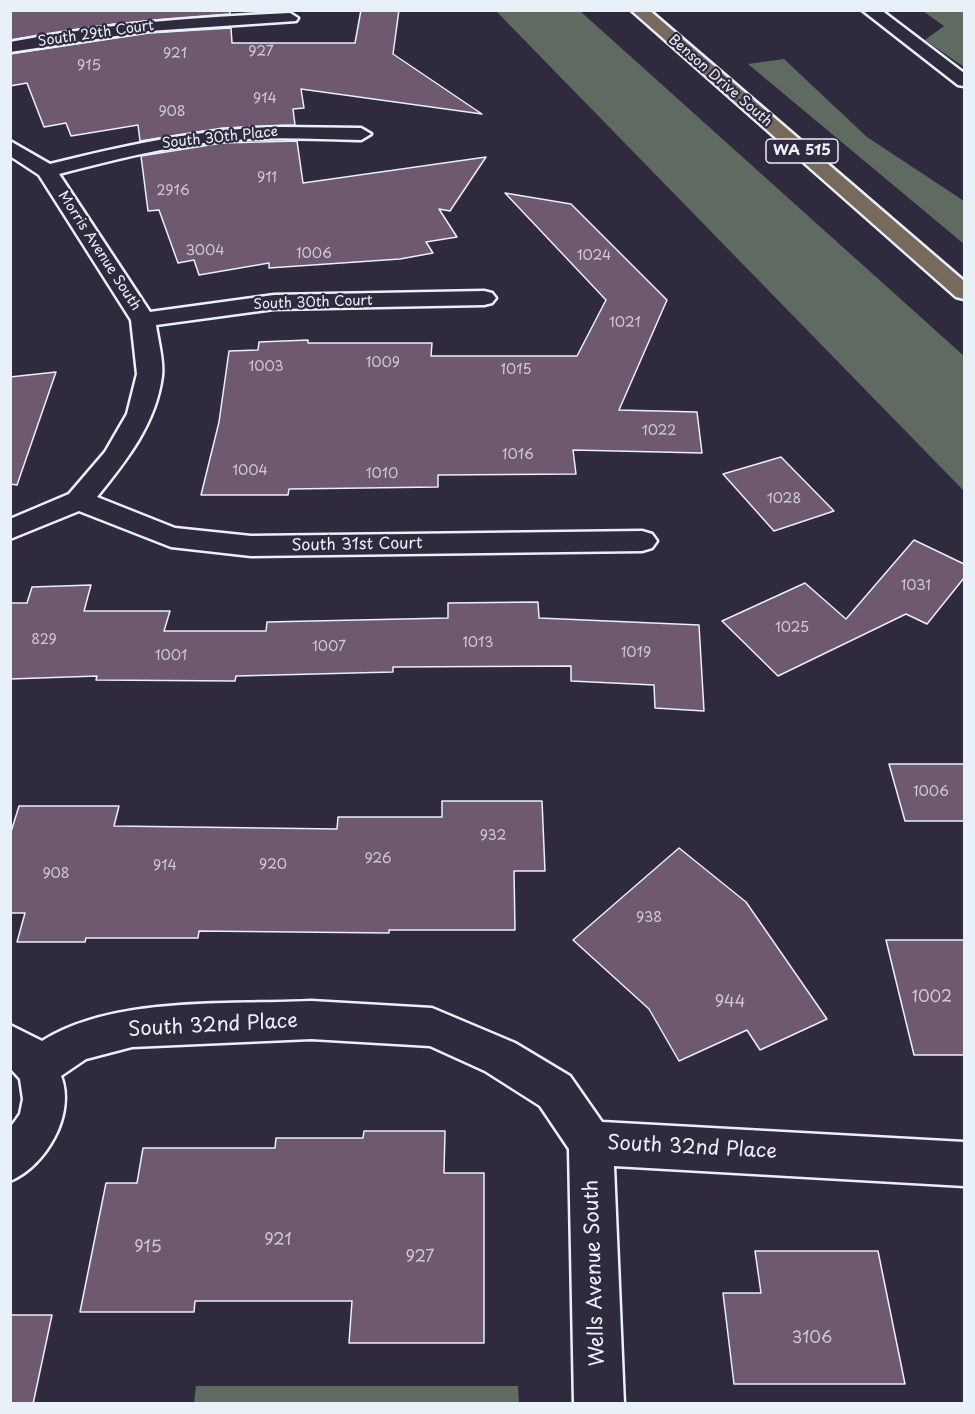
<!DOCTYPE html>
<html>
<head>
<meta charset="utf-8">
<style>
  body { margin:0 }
  #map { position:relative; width:975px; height:1414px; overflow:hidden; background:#2f2a3d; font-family:"Playpen Sans",sans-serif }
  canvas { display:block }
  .frame { position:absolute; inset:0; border:12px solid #e8f1f8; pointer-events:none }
</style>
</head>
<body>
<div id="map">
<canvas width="975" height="1414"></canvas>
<div class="frame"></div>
</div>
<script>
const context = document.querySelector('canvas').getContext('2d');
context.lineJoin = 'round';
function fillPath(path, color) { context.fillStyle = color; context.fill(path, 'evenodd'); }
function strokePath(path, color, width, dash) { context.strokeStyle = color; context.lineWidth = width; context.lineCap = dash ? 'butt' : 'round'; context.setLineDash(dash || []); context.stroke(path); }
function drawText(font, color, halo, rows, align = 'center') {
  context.font = font + ' "Playpen Sans",sans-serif'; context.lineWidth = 4.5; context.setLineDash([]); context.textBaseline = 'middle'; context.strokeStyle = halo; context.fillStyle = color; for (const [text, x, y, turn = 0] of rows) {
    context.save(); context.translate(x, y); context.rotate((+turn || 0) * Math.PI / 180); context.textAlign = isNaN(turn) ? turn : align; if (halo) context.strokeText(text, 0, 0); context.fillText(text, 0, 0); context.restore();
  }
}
fillPath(new Path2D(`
  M496,11H580L964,356V491Z
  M923,11H964V67L925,40L944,26Z
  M784,59L867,137L964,201V244L748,64Z
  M196,1386H518L519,1403H194Z`), '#5f6b60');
const building = new Path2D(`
  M10,10H230V14L114,24L10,40Z
  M361,10H399L393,54L482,114L301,89L304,108L293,109L295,125L223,128L140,141L138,125L71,136L66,123L44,127L27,83L10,86V54L149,33L231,28L232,43H355Z
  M297,141L303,183L486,157L450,211L439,209L457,237L426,242L433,253L400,259L269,268V263L199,275L194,260L178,263L159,210L148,211L141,156L222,143Z
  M505,193L571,204L667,300L619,410L697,412L702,453L573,450L576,474L438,475V487L289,489L288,495H201L219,422L229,351L258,350L259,342L308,340V343H432L431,356H577L606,300Z
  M56,372L17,485L10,484V377Z
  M781,457L834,511L774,531L723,474Z
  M914,540L964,564V578L927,624L906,614L778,676L722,621L805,583L846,619Z
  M91,585L84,611H170L164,631H266L267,622L448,618V603L538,602L539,618L699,625L704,711L655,708L654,685L571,681V666L393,667V672L236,676L235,681L96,680L97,676L10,679V603H27L32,587Z
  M889,764H964V821H905Z
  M442,801H542L545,871H514L515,930H389V933L199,931L198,938H86L85,942H17L25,913H10V835L19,806H119L114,826L337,829L338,817H442Z
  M679,848L746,902L827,1019L760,1050L747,1030L679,1061L649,1009L573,940Z
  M886,940H964V1055H914Z
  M364,1131H445L444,1173H484V1343H349L352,1301H195L194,1312H80L106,1183H137L143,1148H275L276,1138H363Z
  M755,1251H878L905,1384H734L723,1293H761Z
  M10,1315H52L33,1404H10Z`);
fillPath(building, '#6f596e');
strokePath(building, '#e8f1f8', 1.5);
const minor = new Path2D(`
  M862,10H881L964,73V86L958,85Z
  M290,13L298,18L296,21L149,31L10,52V42C103,24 196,17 290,13Z
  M282,127L361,128L371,134L361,140C315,139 268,136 222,141C167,146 113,160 59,174L150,312L274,295L484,291L492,293L496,298L492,303L484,305L274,309L156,325C158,341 164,361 162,376C156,424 126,461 97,497L175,528L251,536L642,531L652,534L657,541L652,548L642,551L251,556L171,547L79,511L10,539V519L69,494L105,452L127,414L137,374L131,320L39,175L10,156V141L50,164C127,145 203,128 282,127Z
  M311,1001L432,1008L515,1043L570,1076L602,1122L964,1142V1186L614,1166L624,1404H574L569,1149L540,1106L485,1071L430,1046L311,1039L132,1047L86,1059L61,1076C76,1114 46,1166 10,1181V1128L20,1114L23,1099L20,1079L10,1068V1025L42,1041C114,996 227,1005 311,1001Z`);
const primary = new Path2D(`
  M631,10H649L964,281V299L956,297Z`);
strokePath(minor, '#e8f1f8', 5);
strokePath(primary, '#e8f1f8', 5);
fillPath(minor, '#2f2a3d');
fillPath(primary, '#77695c');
drawText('14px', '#e8f1f8', '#2f2a3d', [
  ["South 29th Court",96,34,-8],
  ["Benson Drive South",720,81,41],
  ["South 30th Place",220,138,-6],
  ["Morris Avenue South",99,251,57],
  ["South 30th Court",313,303,-2]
]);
drawText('14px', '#cacbd6', null, [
  ["927",261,52],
  ["921",175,54],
  ["915",89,66],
  ["914",265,99],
  ["908",172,112],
  ["911",267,178],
  ["2916",173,191],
  ["3004",205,251],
  ["1006",314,254],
  ["1024",594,256],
  ["1021",625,323],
  ["1009",383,363],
  ["1003",266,367],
  ["1015",516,370],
  ["1022",659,431],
  ["1016",518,455],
  ["1004",250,471],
  ["1010",382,474],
  ["1028",784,499],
  ["1031",916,586],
  ["1025",792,628],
  ["829",44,640],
  ["1013",478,643],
  ["1007",329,647],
  ["1019",636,653],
  ["1001",171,656],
  ["1006",931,792],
  ["932",493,836],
  ["926",378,859],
  ["920",273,865],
  ["914",165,866],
  ["908",56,874],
  ["938",649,918]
]);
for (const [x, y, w] of [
  [802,151,72]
]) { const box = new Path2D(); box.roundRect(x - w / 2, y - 12, w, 24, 4.5); context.fillStyle = '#2f2a3d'; context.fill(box); strokePath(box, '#e8f1f8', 1.5); }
drawText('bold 15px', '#e8f1f8', null, [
  ["WA 515",802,151]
]);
drawText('16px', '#e8f1f8', '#2f2a3d', [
  ["South 31st Court",357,545,-1]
]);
drawText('16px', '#cacbd6', null, [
  ["1002",932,998],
  ["944",730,1003],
  ["921",278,1241],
  ["915",148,1248],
  ["927",420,1258],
  ["3106",812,1339]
]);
drawText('20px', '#e8f1f8', '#2f2a3d', [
  ["South 32nd Place",213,1026,-3],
  ["South 32nd Place",692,1148,3],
  ["Wells Avenue South",595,1273,-92]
]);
</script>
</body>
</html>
